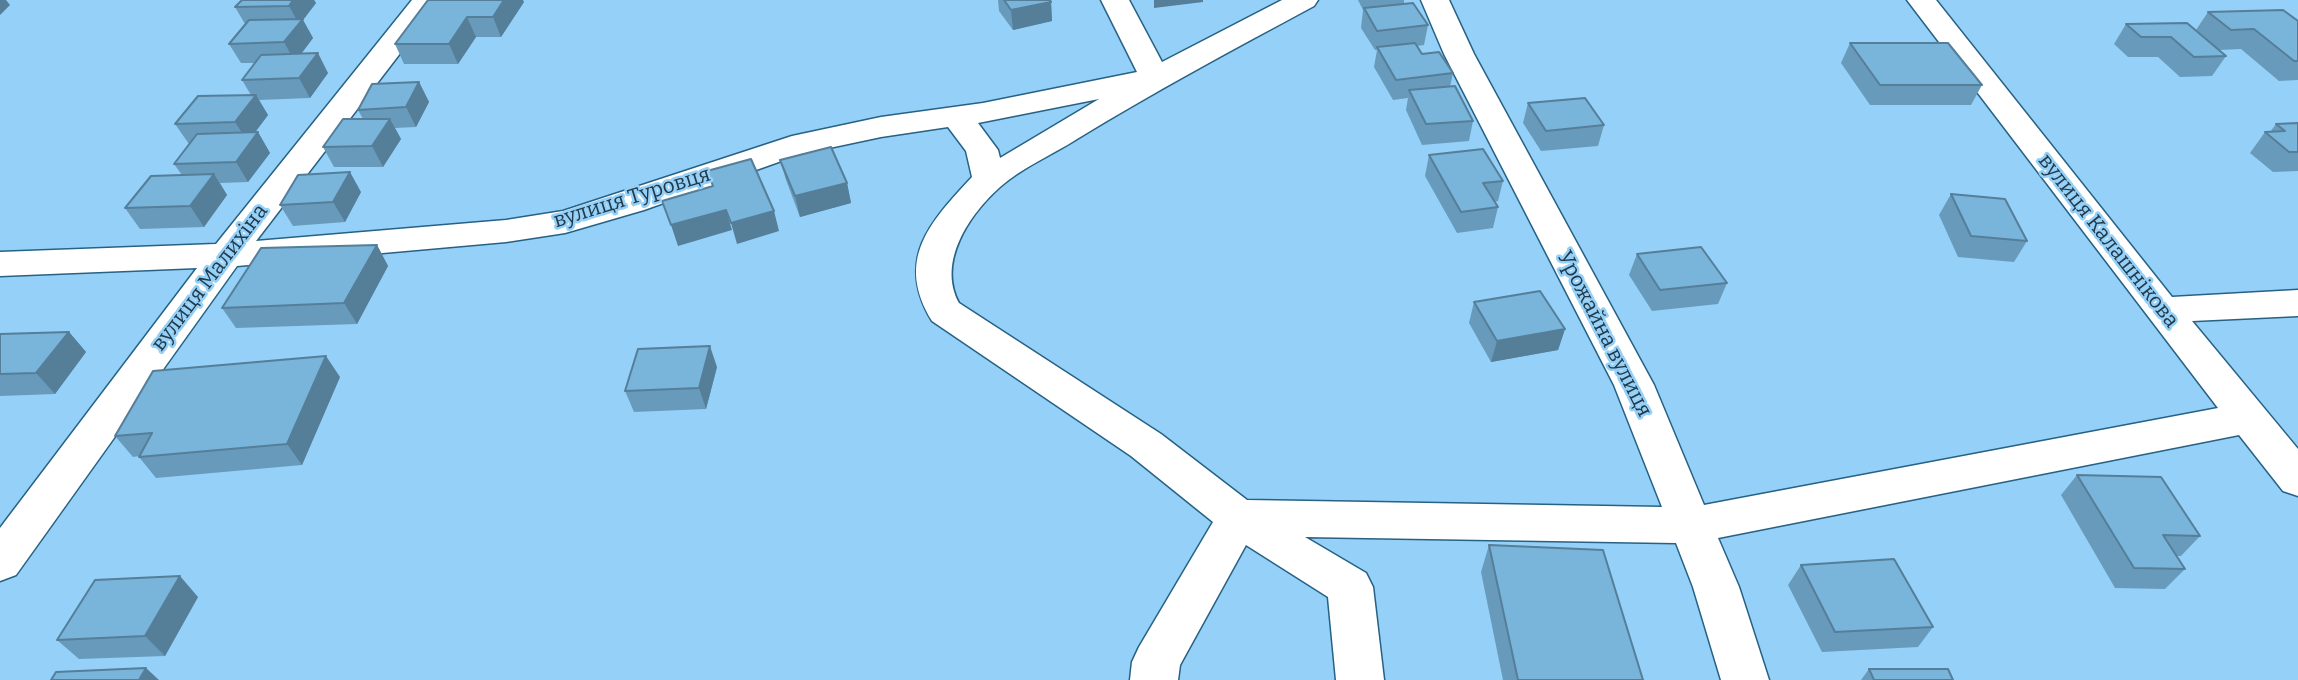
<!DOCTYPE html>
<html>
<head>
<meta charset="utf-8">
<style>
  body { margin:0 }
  canvas { display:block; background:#94d0f7 }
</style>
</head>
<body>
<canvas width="2298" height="680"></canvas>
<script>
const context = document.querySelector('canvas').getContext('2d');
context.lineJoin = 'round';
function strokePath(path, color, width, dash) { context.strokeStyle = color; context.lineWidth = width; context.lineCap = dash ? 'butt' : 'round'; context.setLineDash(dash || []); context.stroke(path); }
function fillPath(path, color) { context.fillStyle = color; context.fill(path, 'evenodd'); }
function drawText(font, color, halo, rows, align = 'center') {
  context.font = font + ' Bitter,serif'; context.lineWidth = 5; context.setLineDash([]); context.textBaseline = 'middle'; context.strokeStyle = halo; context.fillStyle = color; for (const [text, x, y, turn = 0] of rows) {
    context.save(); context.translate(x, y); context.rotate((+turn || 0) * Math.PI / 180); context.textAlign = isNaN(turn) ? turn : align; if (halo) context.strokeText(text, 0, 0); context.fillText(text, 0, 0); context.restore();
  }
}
const minor = new Path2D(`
  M412,0H441L256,241L506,220L563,211L792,136L881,117L983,103L1137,72L1101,0H1129L1162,62L1282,0H1318L1314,6C1234,49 1154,92 1077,139C1052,155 1021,168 1000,187C969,215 937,262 959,303L1161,434L1247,500L1662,507L1614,385L1444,54L1421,0H1449L1474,54L1654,385L1704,505L2218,408L1907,0H1936L2172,297L2298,290V316L2192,321L2298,449V496L2283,491L2239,435L1718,538L1739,587L1769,680H1721L1693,587L1676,543L1305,537L1366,573L1373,587L1384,680H1336L1328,597L1246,545L1180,665L1178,680H1130L1132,662L1139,647L1213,522L1131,456L932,321C895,260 929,223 972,177L966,151L948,127L881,137L801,154L644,210L565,233L506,242L237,266L16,575L0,581V528L197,268L0,276V252L216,244ZM1099,99L1000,158L998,150L978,123Z`);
strokePath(minor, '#276284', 3);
fillPath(minor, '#fff');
fillPath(new Path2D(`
  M242,0H314L316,3L303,20L313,38L301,54L328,73L310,98L259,100L268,115L255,132H258L270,153L248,182L220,183L227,195L204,227L140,229L125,208L182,175L174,164L189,144L175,124L251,95L242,80L255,63H241L229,44L245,24L235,7Z
  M428,0L524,2L501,37H476L458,64H404L395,44Z
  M998,0H1050L1051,2L1052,21L1013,30L999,11Z
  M1358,0H1404V4L1428,25L1424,45L1417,46L1422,54L1453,73L1450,87L1473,121L1469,141L1422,145L1406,110L1408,98L1393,100L1374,67L1377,50H1375L1361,28L1363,10Z
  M2208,12L2298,21V80L2279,81L2241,49L2219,50L2226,56L2212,76L2180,77L2158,57H2128L2114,44L2126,24L2196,30Z
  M1850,43L1982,85L1971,105H1870L1841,63Z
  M419,82L429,102L416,127L395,128L401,139L383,167H334L323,147L363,119L358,110Z
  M1528,103L1604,125L1598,146L1541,151L1523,123Z
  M2298,123V171L2273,172L2250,153L2265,132H2270L2276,124Z
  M1429,155L1503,181L1498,201L1494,202L1498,207L1493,228L1457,233L1425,176Z
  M780,160L847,183L851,203L800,217L786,180Z
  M361,192L345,222L293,226L280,205Z
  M1951,194L2027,241L2014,262L1958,257L1939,215Z
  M377,245L388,266L357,324L236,328L222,308Z
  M1637,254L1727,283L1718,304L1652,311L1629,275Z
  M1474,302L1565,329L1558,350L1491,362L1469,323Z
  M69,332L86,352L55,394L0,396V334Z
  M717,367L706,409L634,412L625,391Z
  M340,377L302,465L156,478L139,457V456L133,457L115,436Z
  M2077,475L2200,536L2181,556H2176L2185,569L2165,589L2115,588L2061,495Z
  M1489,545L1643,680H1503L1481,572Z
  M1801,565L1933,627L1918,647L1822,652L1788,585Z
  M198,597L165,656L79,659L57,640Z
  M1869,669L1953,680H1861Z`), '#689bbb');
fillPath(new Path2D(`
  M0,0H6L10,5L0,15Z
  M293,0H314L316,3L303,20L313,38L295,62L284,42L299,24L289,6Z
  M504,0H523L524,2L501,37L493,17Z
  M1154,0H1203V2L1154,8Z
  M1051,2L1052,21L1013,30L1011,10Z
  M467,17L476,37L458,64L449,44Z
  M318,53L328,73L310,98L299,78Z
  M419,82L429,102L416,127L406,107Z
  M256,95L268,115L248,142L235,122Z
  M390,119L401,139L383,167L372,146Z
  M258,132L270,153L248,182L236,162Z
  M350,172L361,192L345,222L333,202Z
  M214,174L227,195L204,227L190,206Z
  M847,183L851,203L800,217L795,196Z
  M726,210L732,230L678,246L671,225Z
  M774,211L779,231L737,244L731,223Z
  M377,245L388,266L357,324L344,303Z
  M1565,329L1558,350L1491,362L1497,341Z
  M69,332L86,352L55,394L36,373Z
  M710,346L717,367L706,409L699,388Z
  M326,356L340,377L302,465L287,444Z
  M180,576L198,597L165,656L145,636Z
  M146,668L159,680H139Z`), '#557e99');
const building = new Path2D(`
  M242,0H293L289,6L235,7Z
  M428,0H504L493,17H467L449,44H395Z
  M1004,0H1050L1051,2L1011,10Z
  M1413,3L1428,25L1377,31L1364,8Z
  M2283,10L2298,21V61H2294L2254,29L2231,30L2208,12Z
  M303,19L284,42L229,44L249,20Z
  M2187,23L2226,56L2194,57L2171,37H2141L2126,24Z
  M1415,43L1422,54L1439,52L1453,73L1396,80L1377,47Z
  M1850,43H1948L1982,85H1880Z
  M318,53L299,78L242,80L261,55Z
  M419,82L406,107L358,110L372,84Z
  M1455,86L1473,121L1426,124L1409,90Z
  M256,95L235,122L175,124L198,96Z
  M1585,98L1604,125L1546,131L1528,103Z
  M343,119H390L372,146L323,147Z
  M2298,123V152H2289L2265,132L2285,131L2276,124Z
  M258,132L236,162L174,164L197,134Z
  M831,147L847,183L795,196L780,160Z
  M1483,149L1503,181L1483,183L1498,207L1461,212L1429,155Z
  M751,159L774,211L731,223L726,210L671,225L662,201L713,186L707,171Z
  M350,172L333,202L280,205L298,175Z
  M214,174L190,206L125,208L151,176Z
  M1951,194L2005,199L2027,241L1971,236Z
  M377,245L344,303L222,308L261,248Z
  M1701,247L1727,283L1660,290L1637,254Z
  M1540,291L1565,329L1497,341L1474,302Z
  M69,332L36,373L0,374V334Z
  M710,346L699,388L625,391L638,349Z
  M326,356L287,444L139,457L152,433L115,436L153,371Z
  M2077,475L2161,477L2200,536L2163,535L2185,569L2134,568Z
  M1489,545L1603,550L1643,680H1518Z
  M1894,559L1933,627L1835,632L1801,565Z
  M180,576L145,636L57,640L95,580Z
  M146,668L139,680H51L56,672Z
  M1869,669H1948L1953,680H1874Z`);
fillPath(building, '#79b4da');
strokePath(building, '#557e99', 2);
drawText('21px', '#213949', '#94d0f7', [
  ["вулиця Туровця",632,198,-17],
  ["вулиця Калашнікова",2108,241,52],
  ["вулиця Малихіна",210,278,-53],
  ["Урожайна вулиця",1604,334,63]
]);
</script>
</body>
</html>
